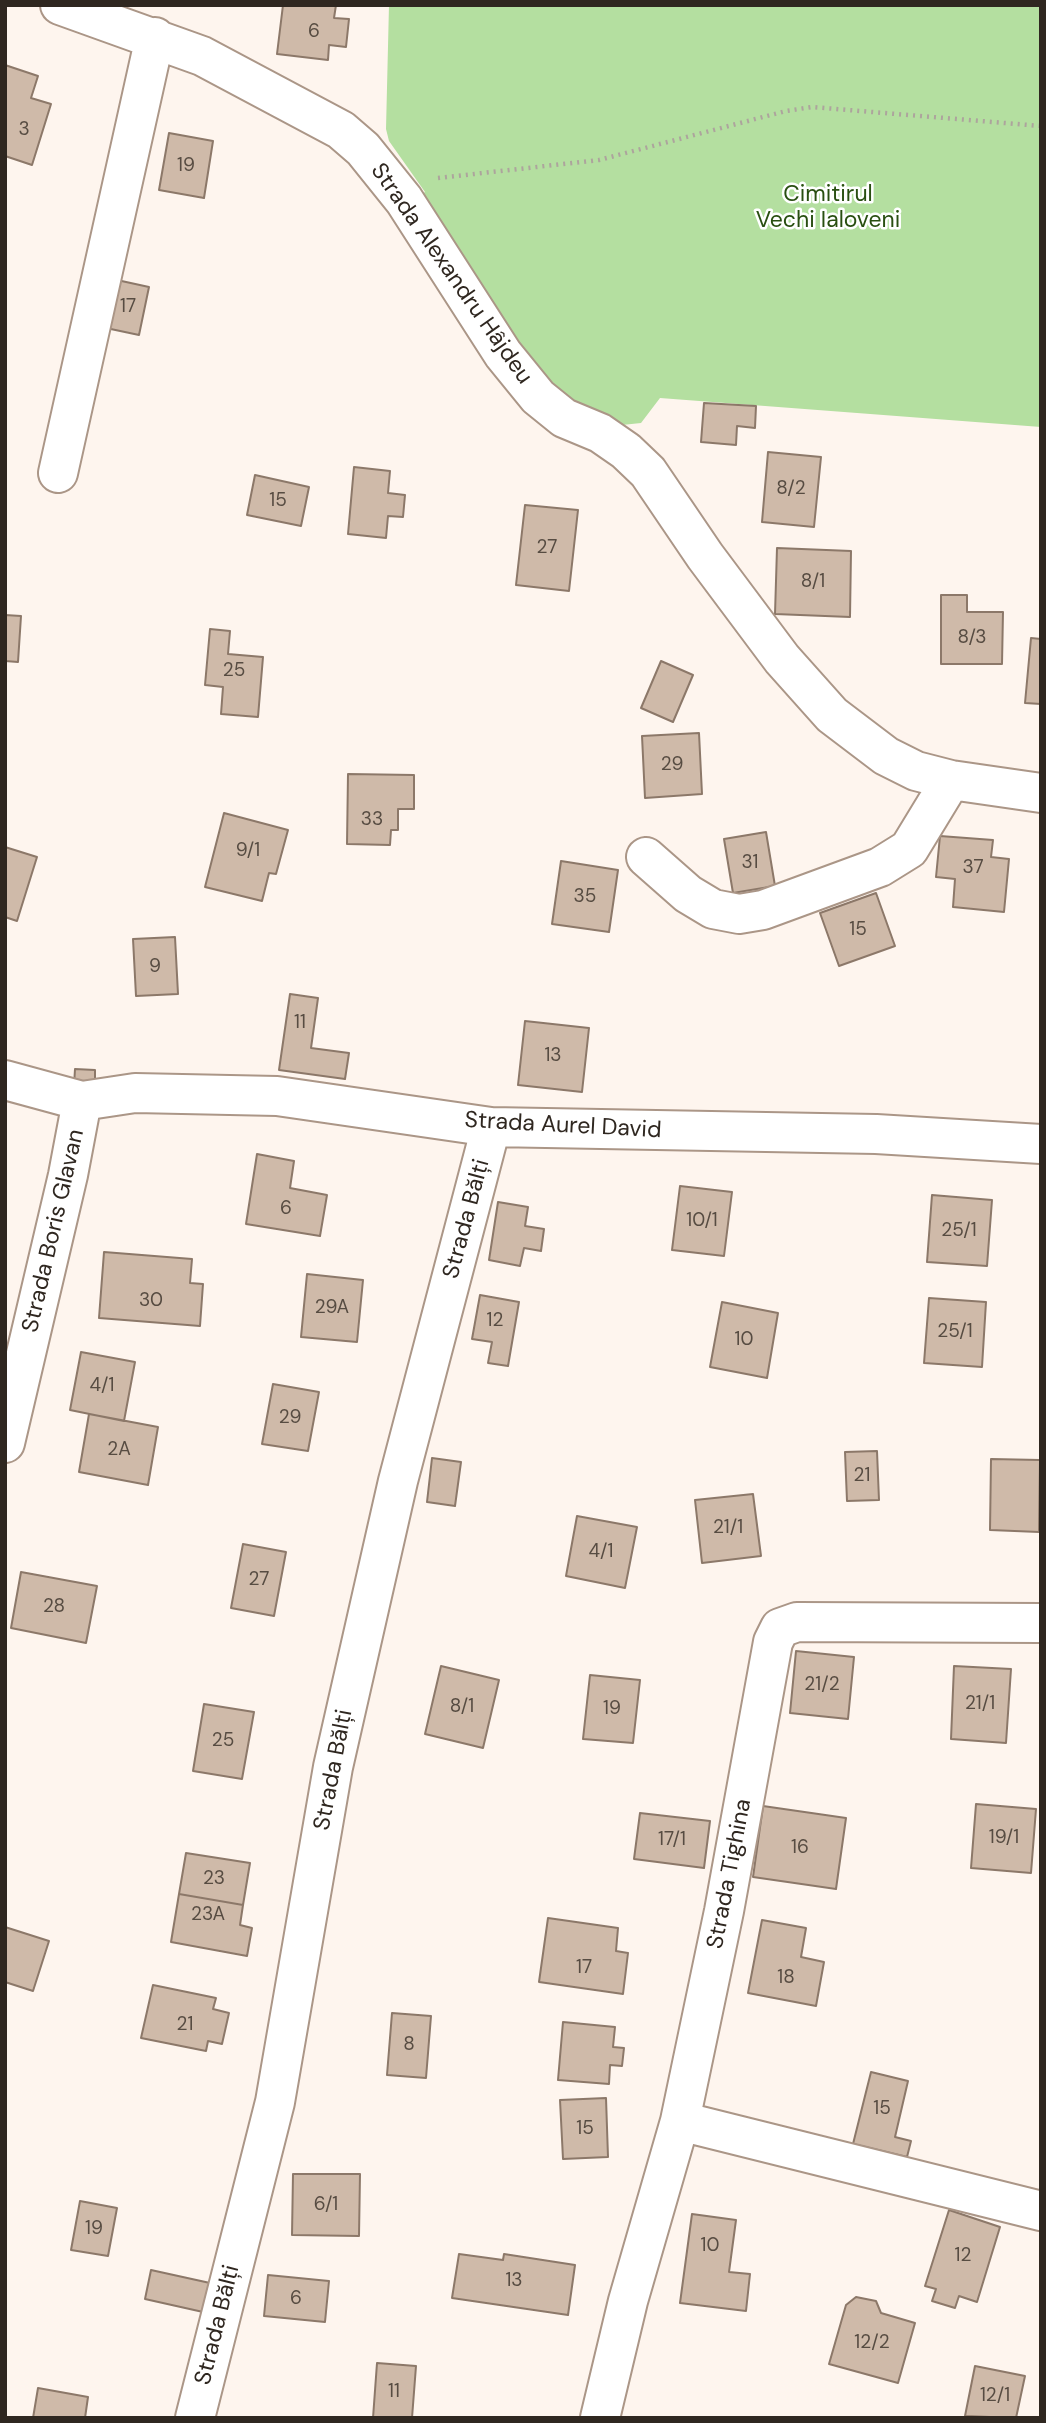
<!DOCTYPE html>
<html>
<head>
<meta charset="utf-8">
<style>
  body { margin:0 }
  #map { position:relative; width:1046px; height:2423px; overflow:hidden; background:#fef5ee; font-family:"DM Sans",sans-serif }
  canvas { display:block }
  .frame { position:absolute; inset:0; border:7px solid #2f2720; pointer-events:none }
</style>
</head>
<body>
<div id="map">
<canvas width="1046" height="2423"></canvas>
<div class="frame"></div>
</div>
<script>
const context = document.querySelector('canvas').getContext('2d');
context.lineJoin = 'round';
function fillPath(path, color) { context.fillStyle = color; context.fill(path, 'evenodd'); }
function strokePath(path, color, width, dash) { context.strokeStyle = color; context.lineWidth = width; context.lineCap = dash ? 'butt' : 'round'; context.setLineDash(dash || []); context.stroke(path); }
function drawText(font, color, halo, rows, align = 'center') {
  context.font = font + ' "DM Sans",sans-serif'; context.lineWidth = 5; context.setLineDash([]); context.textBaseline = 'middle'; context.strokeStyle = halo; context.fillStyle = color; for (const [text, x, y, turn = 0] of rows) {
    context.save(); context.translate(x, y); context.rotate((+turn || 0) * Math.PI / 180); context.textAlign = isNaN(turn) ? turn : align; if (halo) context.strokeText(text, 0, 0); context.fillText(text, 0, 0); context.restore();
  }
}
fillPath(new Path2D(`
  M389,5H1041V427L660,398L641,423L622,425L550,390L418,197L425,192L389,141L386,129Z`), '#b4dfa0');
const building = new Path2D(`
  M283,5H336L334,18L349,19L346,47L329,45L328,60L277,54Z
  M5,65L38,76L31,98L51,104L32,165L5,156Z
  M169,133L213,141L204,198L159,190Z
  M117,280L149,287L139,335L106,328Z
  M704,403L756,406L755,428L737,426L736,445L701,442Z
  M768,452L821,457L814,527L762,522Z
  M354,467L390,471L388,493L405,495L403,517L388,516L386,538L348,534Z
  M255,475L309,487L301,526L247,515Z
  M525,505L578,510L569,591L516,585Z
  M777,548L851,551L850,617L775,614Z
  M941,595H967V612H1003L1002,664H941Z
  M5,615L21,616L18,662L5,661Z
  M210,629L230,631L228,654L263,657L258,717L221,714L223,687L205,685Z
  M1031,638L1041,639V704L1025,703Z
  M661,661L693,675L673,722L641,708Z
  M699,733L702,794L645,798L642,736Z
  M348,774L414,775V809H398V830H391L390,845L347,844Z
  M224,813L288,830L276,874L269,873L262,901L205,887Z
  M766,832L775,886L733,893L724,839Z
  M940,836L993,840L991,857L1009,859L1004,912L953,907L955,879L936,877Z
  M5,847L37,857L17,921L5,917Z
  M561,861L618,870L609,932L552,924Z
  M876,893L895,946L839,966L820,913Z
  M175,937L178,994L136,996L133,939Z
  M290,994L318,998L311,1048L349,1053L345,1079L279,1070Z
  M525,1021L589,1028L582,1092L518,1085Z
  M75,1069L95,1070V1087L74,1086Z
  M257,1154L294,1161L290,1188L327,1195L320,1236L246,1224Z
  M680,1186L732,1192L724,1256L672,1250Z
  M932,1195L992,1200L987,1266L927,1262Z
  M498,1202L528,1207L525,1226L544,1229L541,1251L524,1248L520,1266L489,1260Z
  M104,1252L192,1259L190,1283L203,1284L200,1326L99,1318Z
  M307,1274L363,1280L357,1342L301,1337Z
  M480,1295L519,1302L508,1366L488,1363L492,1342L472,1339Z
  M929,1298L986,1302L982,1367L924,1363Z
  M722,1302L778,1313L767,1378L710,1367Z
  M81,1352L135,1362L124,1421L70,1410Z
  M273,1384L319,1392L308,1451L262,1444Z
  M89,1414L158,1427L148,1485L79,1472Z
  M877,1451L879,1500L847,1501L845,1452Z
  M432,1458L461,1462L455,1506L427,1502Z
  M991,1459L1040,1460L1039,1532L990,1530Z
  M753,1494L761,1556L702,1563L695,1500Z
  M577,1516L637,1527L625,1588L566,1576Z
  M243,1544L286,1552L274,1616L231,1608Z
  M21,1572L97,1586L86,1643L11,1628Z
  M796,1651L854,1657L848,1719L790,1713Z
  M441,1666L499,1680L483,1748L425,1734Z
  M954,1666L1011,1669L1006,1743L951,1739Z
  M590,1675L640,1680L633,1743L583,1739Z
  M204,1704L254,1712L242,1779L193,1771Z
  M976,1804L1036,1809L1031,1873L971,1868Z
  M763,1806L846,1818L836,1889L753,1877Z
  M640,1813L710,1821L704,1868L634,1859Z
  M186,1853L250,1863L243,1905L179,1894Z
  M179,1894L243,1905L240,1925L252,1928L247,1956L171,1942Z
  M548,1918L618,1928L616,1951L628,1953L623,1994L539,1982Z
  M762,1920L806,1928L801,1957L824,1962L816,2006L748,1993Z
  M5,1927L49,1941L33,1991L5,1982Z
  M153,1985L216,1998L213,2009L229,2013L222,2044L208,2041L206,2051L141,2038Z
  M392,2013L431,2016L426,2078L387,2075Z
  M563,2022L615,2027L613,2047L624,2048L622,2066L610,2065L609,2084L558,2080Z
  M871,2072L908,2081L895,2137L911,2141L907,2157L853,2144Z
  M606,2098L608,2157L563,2159L560,2100Z
  M293,2174H360L359,2236L292,2235Z
  M80,2201L117,2208L108,2256L71,2250Z
  M949,2210L1000,2227L977,2302L959,2296L955,2308L932,2301L936,2289L925,2286Z
  M692,2214L736,2220L729,2272L750,2274L746,2311L680,2303Z
  M459,2254L503,2260L504,2254L575,2265L568,2315L452,2298Z
  M151,2270L210,2283L203,2312L145,2299Z
  M268,2275L329,2281L325,2322L264,2316Z
  M856,2297L876,2301L881,2313L915,2323L898,2383L829,2364L846,2305Z
  M377,2363L416,2366L412,2418H373Z
  M975,2366L1025,2376L1016,2418L965,2416Z
  M38,2388L88,2397L85,2418H33Z`);
fillPath(building, '#cfbaa9');
strokePath(building, '#8c7869', 2);
const minor = new Path2D(`
  M60,5L202,56L341,130L363,149L404,200L503,354L538,397L564,418L600,433L626,451L648,472L705,556L782,659L832,715L886,756L916,771L951,780L1041,793
  M58,473L155,37
  M646,857L688,894L713,909L739,914L763,910L880,867L909,849L951,780
  M5,1080L82,1101L135,1093L277,1096L491,1127L876,1134L1041,1144
  M5,1443L68,1175L82,1101
  M680,2121L1041,2211
  M195,2418L275,2102L333,1767L398,1481L491,1127
  M600,2418L628,2301L680,2121L724,1911L773,1642L780,1628L797,1622L1041,1623`);
strokePath(minor, '#ab9687', 42);
strokePath(new Path2D(`
  M438,178L599,160L786,111L812,107L1041,126`), '#ada49d', 4.5, [2, 5]);
strokePath(minor, '#fff', 38);
drawText('19px', '#574c42', null, [
  ["6",314,32],
  ["3",24,130],
  ["19",186,166],
  ["17",128,307],
  ["8/2",791,489],
  ["15",278,501],
  ["27",547,548],
  ["8/1",813,582],
  ["8/3",972,638],
  ["25",234,671],
  ["29",672,765],
  ["33",372,820],
  ["9/1",248,851],
  ["31",750,863],
  ["37",973,868],
  ["35",585,897],
  ["15",858,930],
  ["9",155,967],
  ["11",300,1023],
  ["13",553,1056],
  ["6",286,1209],
  ["10/1",702,1221],
  ["25/1",959,1231],
  ["30",151,1301],
  ["29A",332,1308],
  ["12",495,1321],
  ["25/1",955,1332],
  ["10",744,1340],
  ["4/1",102,1386],
  ["29",290,1418],
  ["2A",119,1450],
  ["21",862,1476],
  ["21/1",728,1528],
  ["4/1",601,1552],
  ["27",259,1580],
  ["28",54,1607],
  ["21/2",822,1685],
  ["21/1",980,1704],
  ["8/1",462,1707],
  ["19",612,1709],
  ["25",223,1741],
  ["19/1",1004,1838],
  ["17/1",672,1840],
  ["16",800,1848],
  ["23",214,1879],
  ["23A",208,1915],
  ["17",584,1968],
  ["18",786,1978],
  ["21",185,2025],
  ["8",409,2045],
  ["15",882,2109],
  ["15",585,2129],
  ["6/1",326,2205],
  ["19",94,2229],
  ["10",710,2246],
  ["12",963,2256],
  ["13",514,2281],
  ["6",296,2299],
  ["12/2",872,2343],
  ["11",394,2392],
  ["12/1",995,2396]
]);
drawText('23px', '#294f11', '#fff', [
  ["Cimitirul",828,195],
  ["Vechi Ialoveni",828,221]
]);
drawText('23px', '#2f2720', '#fff', [
  ["Strada Alexandru Hâjdeu",451,274,55],
  ["Strada Aurel David",563,1126,3],
  ["Strada Bălți",467,1219,-75],
  ["Strada Boris Glavan",54,1231,-77],
  ["Strada Bălți",334,1770,-79],
  ["Strada Tighina",730,1874,-79],
  ["Strada Bălți",218,2325,-76]
]);
</script>
</body>
</html>
